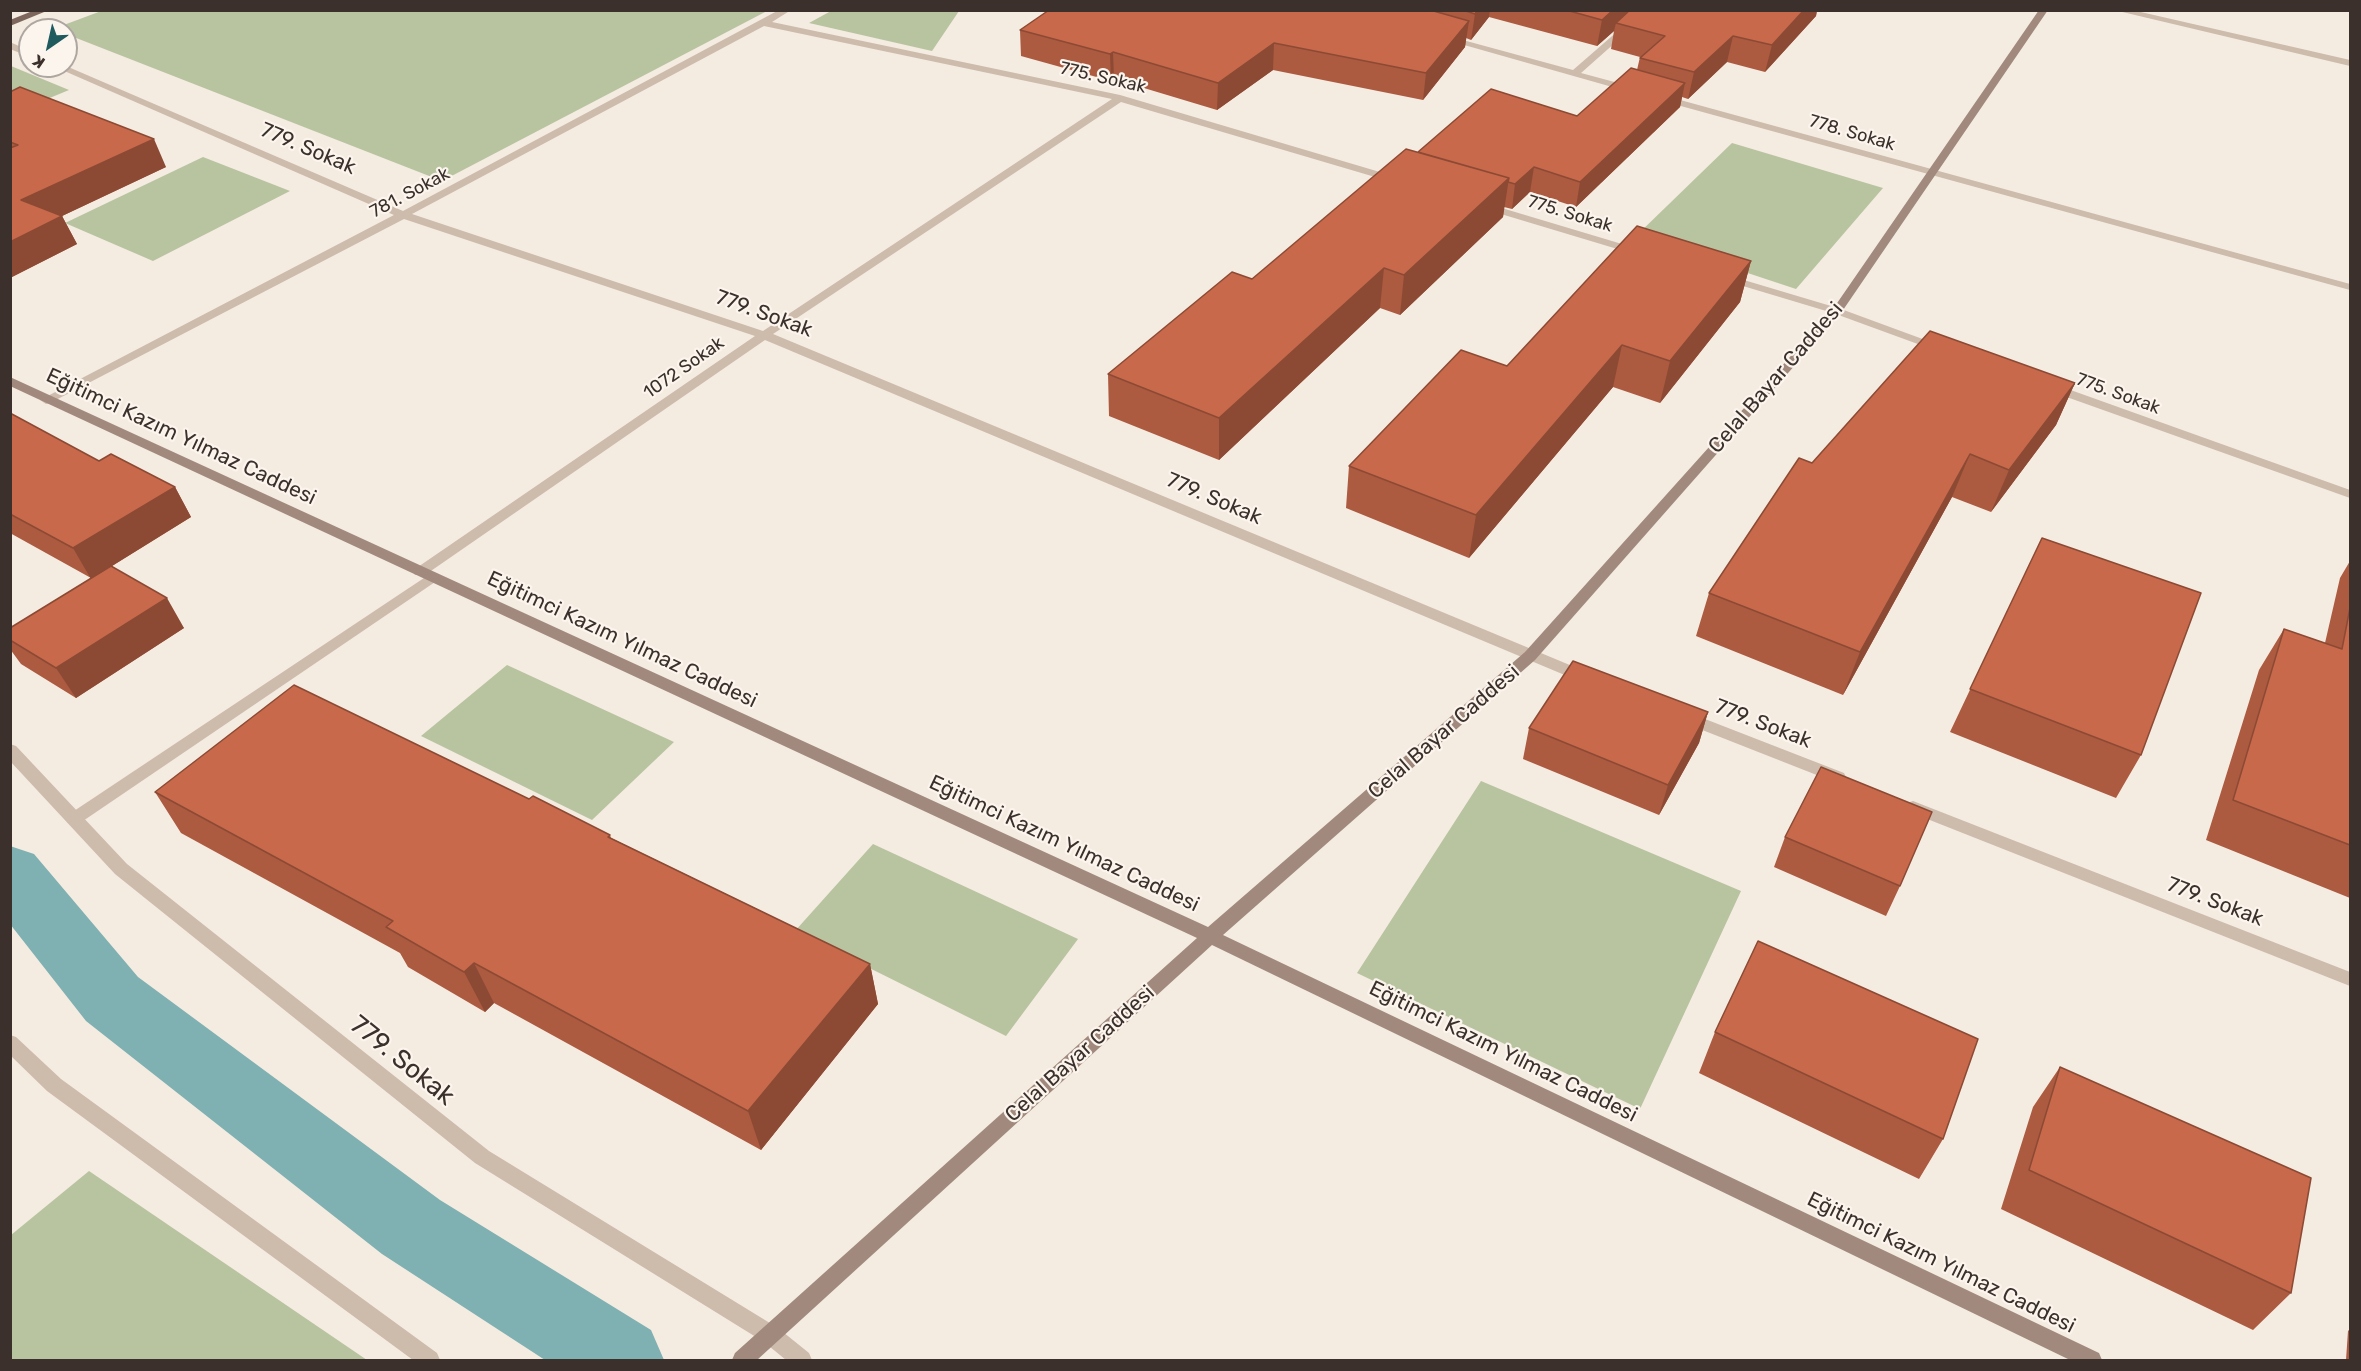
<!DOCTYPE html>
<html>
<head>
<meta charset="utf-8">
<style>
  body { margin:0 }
  #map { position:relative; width:2361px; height:1371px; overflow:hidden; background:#f4ebe1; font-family:Rubik,sans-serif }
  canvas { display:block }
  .frame { position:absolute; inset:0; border:12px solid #3b302b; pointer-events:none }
  .north { position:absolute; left:18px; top:18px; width:60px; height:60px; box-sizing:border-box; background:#fbf5ee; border:2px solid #aea6a0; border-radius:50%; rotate:214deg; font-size:16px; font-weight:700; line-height:24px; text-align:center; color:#3b302b }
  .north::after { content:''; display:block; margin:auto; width:21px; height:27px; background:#1f5a5e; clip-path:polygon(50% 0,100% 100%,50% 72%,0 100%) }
</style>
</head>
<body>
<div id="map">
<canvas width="2361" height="1371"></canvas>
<div class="frame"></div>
<div class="north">K</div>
</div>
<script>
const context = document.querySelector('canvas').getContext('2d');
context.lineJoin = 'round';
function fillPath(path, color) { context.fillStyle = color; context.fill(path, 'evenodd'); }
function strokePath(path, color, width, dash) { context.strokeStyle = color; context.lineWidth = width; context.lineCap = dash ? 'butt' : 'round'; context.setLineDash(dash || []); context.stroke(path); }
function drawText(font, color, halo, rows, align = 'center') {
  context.font = font + ' Rubik,sans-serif'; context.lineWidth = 4.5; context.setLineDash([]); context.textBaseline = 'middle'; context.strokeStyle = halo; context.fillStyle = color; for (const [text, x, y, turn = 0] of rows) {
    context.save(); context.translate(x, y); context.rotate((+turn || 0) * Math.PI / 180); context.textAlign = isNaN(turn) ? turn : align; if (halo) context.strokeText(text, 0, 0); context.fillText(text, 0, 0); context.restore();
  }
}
fillPath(new Path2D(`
  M104,10H767V11L442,181L66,34V30L53,29Z
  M831,11V10L959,11L932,51L809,23Z
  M11,66L69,90L11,114Z
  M1732,143L1883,188L1796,289L1636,236Z
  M203,157L290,191L153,261L65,223Z
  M507,665L674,742L592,820L421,736Z
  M1481,781L1741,891L1640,1109L1357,973Z
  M873,844L1078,939L1006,1036L795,931Z
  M89,1171L367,1360H11V1235Z`), '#b8c4a0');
fillPath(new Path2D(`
  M10,846L34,854L138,977L440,1200L651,1330L664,1360H545L382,1254L86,1021L10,924Z`), '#7fb0b2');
fillPath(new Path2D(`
  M433,572L440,577L438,580L80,823H68L66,819L68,815Z`), '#cdbbac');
fillPath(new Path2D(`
  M779,10H791L772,22L1120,95L1400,178V182H1392L1121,102L773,334L1589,673L1591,677L1589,681H1579L765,340L425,575H415L413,572L415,569L755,336L404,219L50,403L46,404L40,400L394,215L53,66H66L403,211ZM764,26L1112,99L763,331L412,214Z
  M1642,10H1652L1581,73L1633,87L1635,89L1630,92L1443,39L1448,36L1573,70Z
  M2114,10H2132L2350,60V66Z
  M10,42L30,51V57L10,49Z
  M1662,95L2350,284V290L1659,100L1657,98Z
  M1485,203L1642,250L1644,252L1642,254H1634L1481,208L1480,206Z
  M1727,275L1841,309L1947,348L1945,351H1937L1833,313L1723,280L1721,278Z
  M2051,383L2350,490V498L2047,390L2045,387Z
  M1687,712L1844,773L1846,777L1844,781H1832L1682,722L1679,718Z
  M10,744L16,746L127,864L489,1151L778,1328L809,1353L812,1360H786L764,1342L475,1163L115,874L10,761Z
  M1913,801L2350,972V986L1907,811L1905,807L1907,803Z
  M10,1035L16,1037L61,1079L437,1353L440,1360H413L47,1091L10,1055Z`), '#cdbbac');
fillPath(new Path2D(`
  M2039,10H2048L1841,313L1535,660L1223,935L2099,1353L2102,1360H2070L1212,945L757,1360H732L735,1353L1197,938L10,386V377L1208,927L1525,652L1833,309Z`), '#a18a7d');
fillPath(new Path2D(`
  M35,10H49L10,26V20Z`), '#7d675c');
fillPath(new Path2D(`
  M1049,10H1817L1816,16L1765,72L1727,62L1688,99L1682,97L1680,107L1576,207L1530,192L1512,209L1504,207L1503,217L1400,315L1380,308L1219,460L1109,416L1108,374L1252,279L1418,152L1577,116L1637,70L1640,57L1611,49L1614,31L1597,46L1489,17L1471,40L1466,38L1465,47L1423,100L1273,70L1217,110L1114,79L1111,81L1021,56L1020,30Z
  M10,92L166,167L62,216L77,244L10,278Z
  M1751,261L1740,302L1660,403L1613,387L1469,558L1346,508L1349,466L1507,366Z
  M2075,383L2056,425L1991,512L1952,497L1843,695L1696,636L1709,593Z
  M10,413L99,461L175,487L191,517L112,566L184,628L76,698L21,664L10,649V628L91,578L10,533Z
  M2042,538L2141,755L2116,798L1950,732Z
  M2350,561V898L2206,840L2259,670L2284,629L2325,643L2340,578Z
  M1708,712L1699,743L1659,815L1523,759L1529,728Z
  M155,792L529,799L610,835L611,838L870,964L878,1004L761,1150L494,1003L485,1012L408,967L400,953L181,833Z
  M1785,837L1900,886L1886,916L1774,867Z
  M1715,1032L1943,1139L1919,1179L1699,1073Z
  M2060,1067L2291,1293L2253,1330L2001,1209L2033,1107Z
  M2350,1329V1360H2346L2348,1331Z`), '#ac5a40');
fillPath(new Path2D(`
  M1477,10H1490L1489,17L1471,40L1475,14Z
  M1613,10H1638L1616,23L1614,31L1597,46L1602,20Z
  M1804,10H1817L1816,16L1765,72L1772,45Z
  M1469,21L1465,47L1423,100L1426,73Z
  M1733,36L1727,62L1688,99L1694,72Z
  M1274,43L1273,70L1217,110L1218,83Z
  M1113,52L1114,79L1111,81L1110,54Z
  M1685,83L1680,107L1576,207L1580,182Z
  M154,139L166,167L62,216L77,244L10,278V242L21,200Z
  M1534,167L1530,192L1512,209L1515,184Z
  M1509,178L1503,217L1400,315L1404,275Z
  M1751,261L1740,302L1660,403L1670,361Z
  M1384,268L1380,308L1219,460V418Z
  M1622,345L1613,387L1469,558L1476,515Z
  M2075,383L2056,425L1991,512L2009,470Z
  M1970,454L1952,497L1843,695L1860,652Z
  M175,487L191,517L91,579L73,548Z
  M167,598L184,628L76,698L56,668Z
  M1708,712L1699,743L1659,815L1668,785Z
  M474,963L494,1003L485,1012L464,972Z
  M870,964L878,1004L761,1150L748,1111Z`), '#8c4a34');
const building = new Path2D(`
  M1049,10H1430L1469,21L1426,73L1274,43L1218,83L1113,52L1110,54L1020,30Z
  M1463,10H1477L1475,14Z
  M1566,10H1613L1602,20Z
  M1630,10H1804L1772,45L1733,36L1694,72L1640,58L1665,36L1616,23Z
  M1631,68L1685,83L1580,182L1534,167L1515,184L1508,182L1509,178L1418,152L1491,89L1577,116Z
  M20,87L154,139L21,200L62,216L10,242V148L18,145L10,142V92Z
  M1406,149L1509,178L1404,275L1384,268L1219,418L1108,374L1232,272L1252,279Z
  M1637,226L1751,261L1670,361L1622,345L1476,515L1349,466L1461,350L1507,366Z
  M1930,331L2075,383L2009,470L1970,454L1860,652L1709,593L1799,458L1812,463Z
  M10,413L99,461L111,454L175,487L73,548L10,514Z
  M2042,538L2201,593L2141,755L1970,689Z
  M111,566L167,598L56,668L10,640V628Z
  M2350,608V845L2233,800L2284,629L2342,649Z
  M1573,661L1708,712L1668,785L1529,728Z
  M294,685L529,799L533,796L610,835L608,837L870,964L748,1111L474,963L464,972L386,927L393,921L155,792Z
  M1821,767L1932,812L1900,886L1785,837Z
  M1758,941L1978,1039L1943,1139L1715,1032Z
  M2060,1067L2311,1178L2291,1293L2029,1170Z`);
fillPath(building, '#c8694b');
strokePath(building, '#8c4a34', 1.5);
drawText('18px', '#3b302b', '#fbf5ee', [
  ["775. Sokak",1103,78,13],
  ["778. Sokak",1852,133,16],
  ["781. Sokak",410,193,-28],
  ["775. Sokak",1570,214,17],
  ["1072 Sokak",684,368,-35],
  ["775. Sokak",2118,394,20]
]);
drawText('21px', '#3b302b', '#fbf5ee', [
  ["779. Sokak",308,149,23],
  ["779. Sokak",764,314,20],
  ["Celal Bayar Caddesi",1776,378,-49],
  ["Eğitimci Kazım Yılmaz Caddesi",181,437,25],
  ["779. Sokak",1214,499,23],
  ["Eğitimci Kazım Yılmaz Caddesi",622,640,25],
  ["779. Sokak",1763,724,21],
  ["Celal Bayar Caddesi",1444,732,-41],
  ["Eğitimci Kazım Yılmaz Caddesi",1064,844,25],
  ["779. Sokak",2215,902,21],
  ["Eğitimci Kazım Yılmaz Caddesi",1503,1052,26],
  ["Celal Bayar Caddesi",1080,1054,-42],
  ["Eğitimci Kazım Yılmaz Caddesi",1941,1263,26]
]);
drawText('26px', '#3b302b', '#fbf5ee', [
  ["779. Sokak",402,1061,39]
]);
</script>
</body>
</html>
